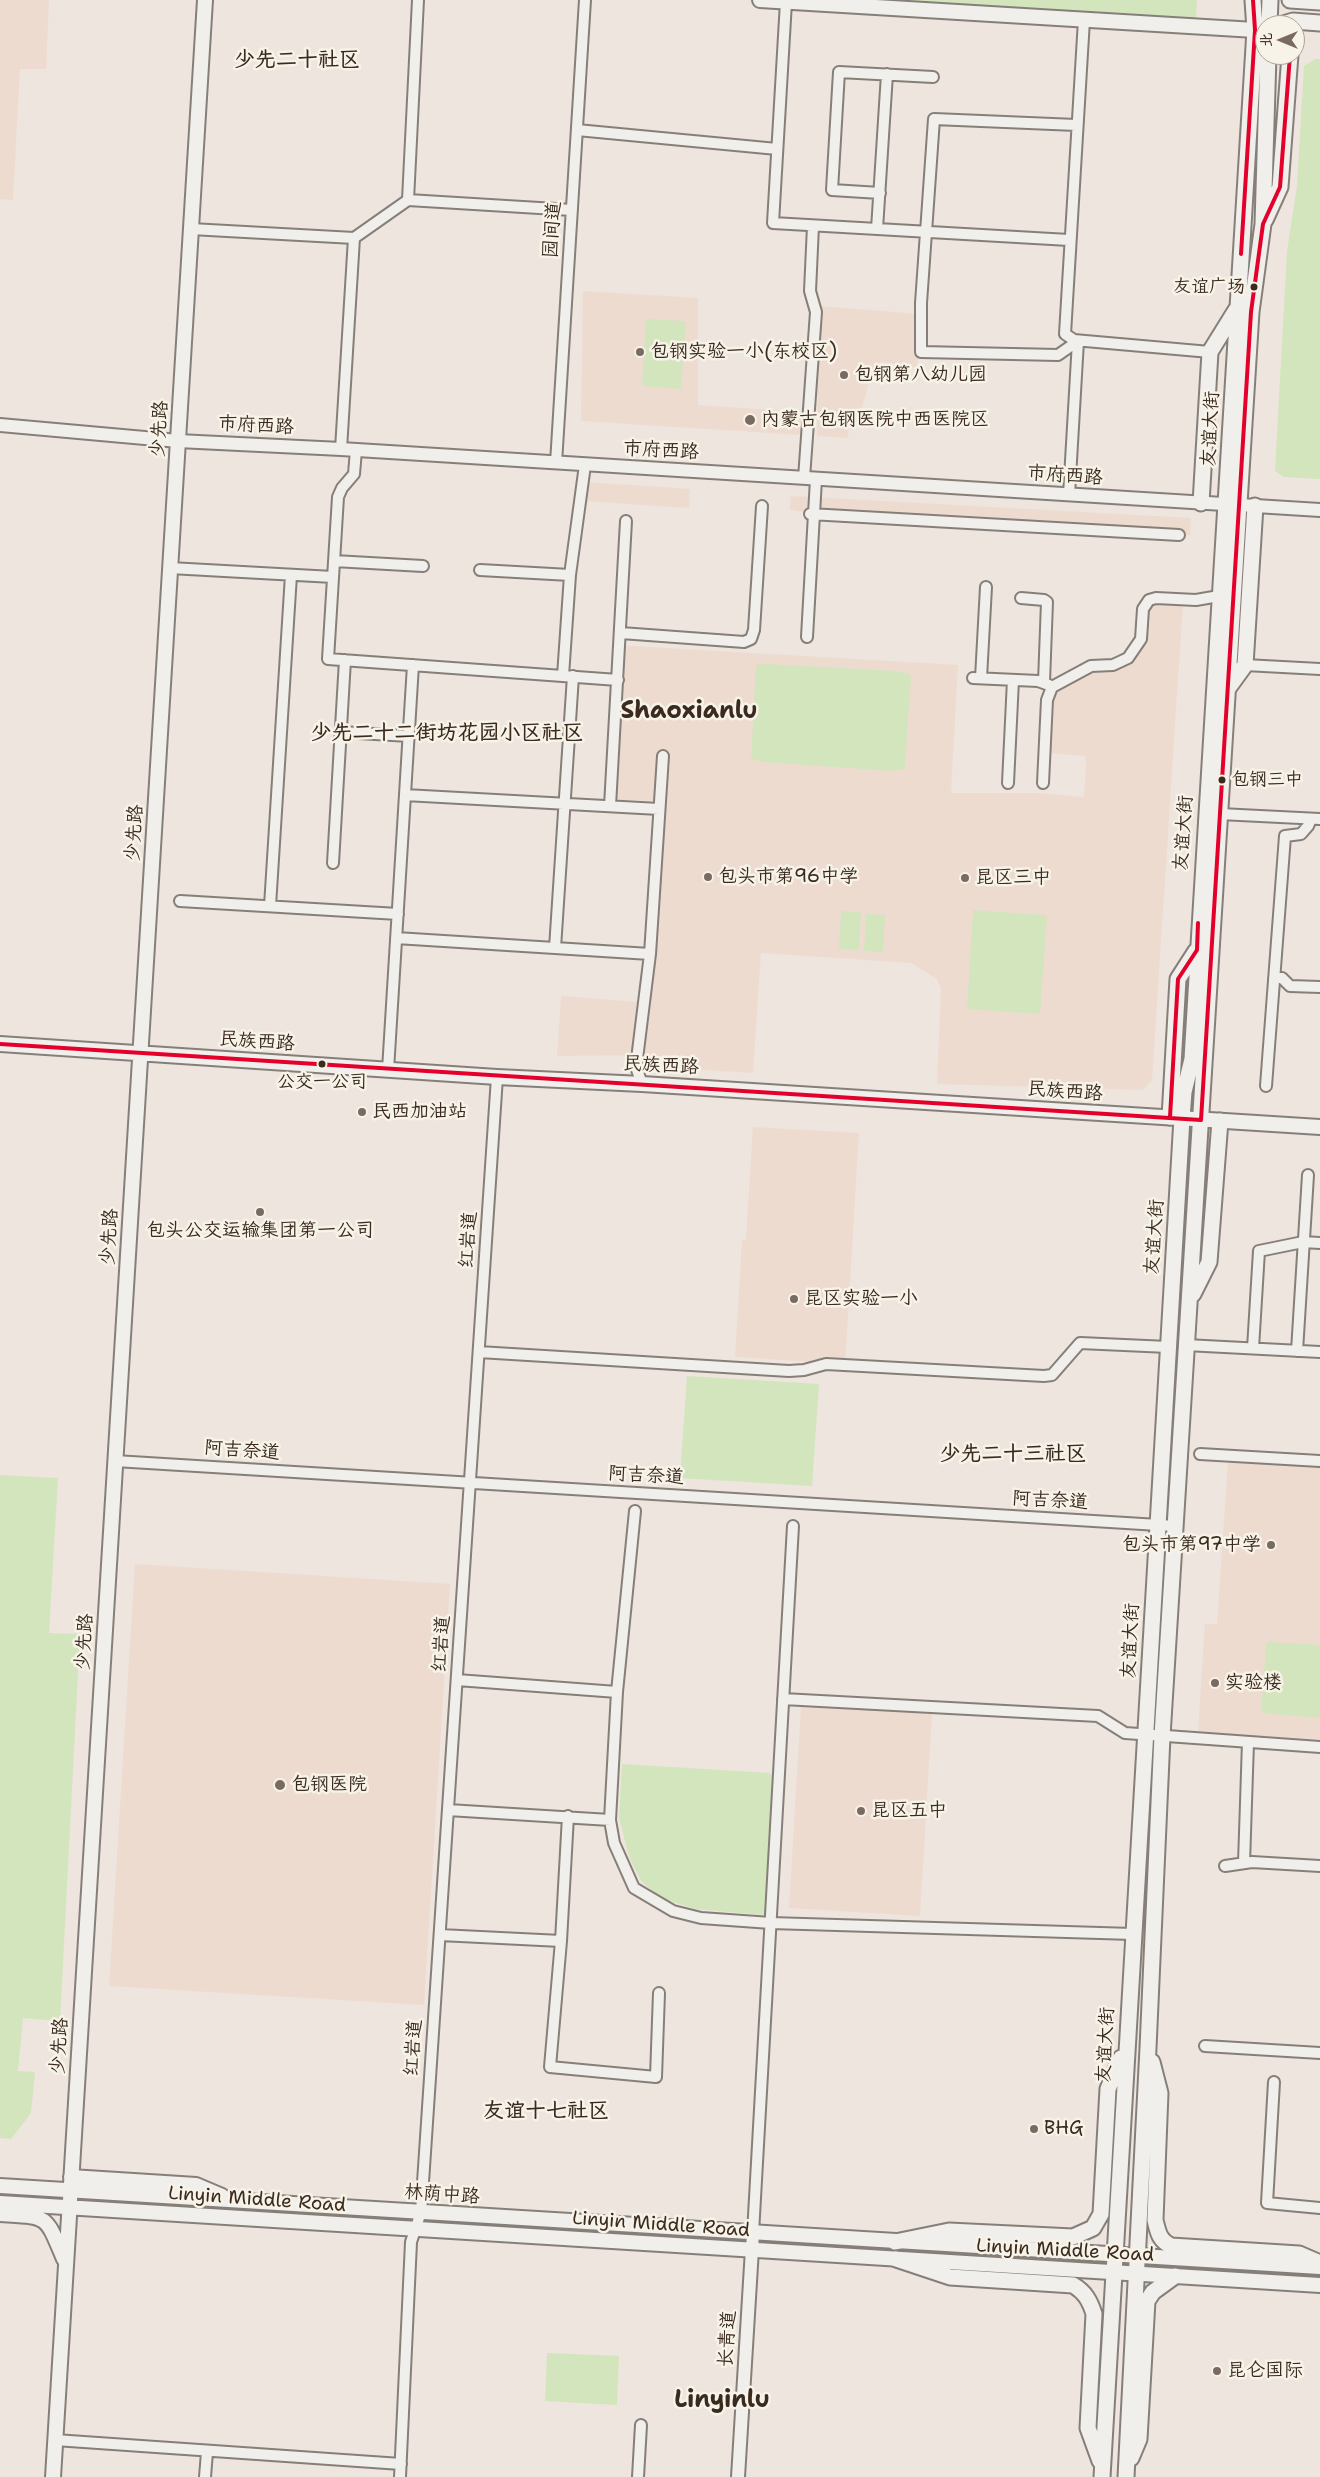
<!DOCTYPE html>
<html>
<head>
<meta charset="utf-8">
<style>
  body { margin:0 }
  #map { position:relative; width:1320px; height:2477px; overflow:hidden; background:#ede5de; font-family:"Shantell Sans","LXGW WenKai TC",sans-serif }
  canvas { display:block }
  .north { position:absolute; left:1255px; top:15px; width:50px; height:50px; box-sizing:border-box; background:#f7f3e8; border:1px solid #aca397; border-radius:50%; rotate:270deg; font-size:14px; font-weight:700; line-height:20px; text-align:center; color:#3b2a1e }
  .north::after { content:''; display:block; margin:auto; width:18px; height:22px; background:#796b61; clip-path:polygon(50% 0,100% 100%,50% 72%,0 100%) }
</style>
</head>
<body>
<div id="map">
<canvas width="1320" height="2477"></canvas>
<div class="north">北</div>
</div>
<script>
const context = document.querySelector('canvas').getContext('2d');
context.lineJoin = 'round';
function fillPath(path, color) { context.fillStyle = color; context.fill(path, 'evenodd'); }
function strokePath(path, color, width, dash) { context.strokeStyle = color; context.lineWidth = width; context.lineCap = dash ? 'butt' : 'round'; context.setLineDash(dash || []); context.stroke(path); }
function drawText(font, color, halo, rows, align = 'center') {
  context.font = font + ' "Shantell Sans","LXGW WenKai TC",sans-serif'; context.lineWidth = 5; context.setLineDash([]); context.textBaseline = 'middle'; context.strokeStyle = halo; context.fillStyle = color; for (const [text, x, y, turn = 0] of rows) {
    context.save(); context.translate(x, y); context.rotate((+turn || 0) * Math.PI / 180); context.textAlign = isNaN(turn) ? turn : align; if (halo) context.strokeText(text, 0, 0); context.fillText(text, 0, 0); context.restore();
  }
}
fillPath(new Path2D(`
  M0,0H49L46,69H20L13,200L0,199Z
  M583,291L698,298V405L803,412L802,435L581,421Z
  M818,306L920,314L917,368L882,362L874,366L862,407L850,410L848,438L817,436Z
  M585,482L690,489L689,508L583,501Z
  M791,496L1191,518L1190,535L804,512L790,510Z
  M1159,602L1183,603L1152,1080L1143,1090L937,1084L941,988L936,978L911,963L761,953L753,1073L641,1066V1055L557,1056L561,996L639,1002L642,1044L656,801L607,799L615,645L958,665L951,793H1038L1084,797L1086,765L1085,756L1048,753L1052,688L1070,683L1085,672L1117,668L1128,663L1146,609L1149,605Z
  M753,1127L859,1133L845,1364L735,1357L742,1240H746Z
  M1228,1461L1320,1467V1741L1198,1733L1205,1624H1217Z
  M135,1564L450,1584L424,2005L109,1986Z
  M801,1706L932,1714L920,1916L789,1908Z`), '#eedbd0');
fillPath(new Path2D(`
  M897,0H1197L1196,18Z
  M1315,59H1320V479L1284,477L1275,471L1287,251L1297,186L1304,66Z
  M646,319L686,321L681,389L642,386Z
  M766,664L898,671L911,675L905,769L892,771L762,762L751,759L756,665Z
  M973,910L1047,915L1040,1014L967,1009Z
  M841,911L861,912L859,950L839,949Z
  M866,914L885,915L883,952L864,951Z
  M687,1376L819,1384L812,1486L680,1478Z
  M0,1475L58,1478L49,1633L80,1634L60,2021L23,2018L18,2071L35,2072L31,2113L11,2139L0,2138Z
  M1271,1642L1320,1645V1718L1261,1713L1266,1643Z
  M622,1764L769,1773L774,1777L765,1915L695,1909L661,1898L641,1881L629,1857L619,1817Z
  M547,2353L619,2356L617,2405L545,2401Z`), '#d3e5bc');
const minor = new Path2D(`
  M786,2L773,223L1069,240
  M1084,20L1065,334L1074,340L1210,352
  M1076,125L934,119L921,303V352L1058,355L1078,341
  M577,130L777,149
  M880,193L832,190L839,72L933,77
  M408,200L418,0
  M191,229L354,238L408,200L572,210
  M877,229L887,74
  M341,449L354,238
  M356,450L354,474L342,488L338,497L328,659L618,680
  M556,463L585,0
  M804,478L816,312L810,291L813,226
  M1069,495L1078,341
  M810,514L1179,535
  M334,561L423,566
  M170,568L333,577
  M480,570L570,575
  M1021,598L1044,600L1047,602L1044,682
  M621,633L744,642L751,639L754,630L762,506
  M807,637L816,479
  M1245,665L1320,669
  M563,676L570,575L585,465
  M973,678L1038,681L1049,685
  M981,678L986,587
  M341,732L409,736
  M1008,783L1013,680
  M1043,783L1047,700L1052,687L1091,666L1113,665L1128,658L1141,639L1143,609L1149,600L1156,598L1196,600L1219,596
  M405,795L659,809
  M610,806L626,521
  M1220,814L1320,819
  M333,863L345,660
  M180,901L398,914
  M270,906L291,575
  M396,938L650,954
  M555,948L573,676
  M1274,978H1282L1290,986L1320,987
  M388,1070L413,665
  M642,1084L636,1067L650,954L663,756
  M1266,1086L1285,836L1301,834L1308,826L1311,819
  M1186,1345L1320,1352
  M1253,1348L1259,1251L1303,1242L1320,1243
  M1297,1351L1308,1175
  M479,1352L789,1371L804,1370L826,1364L1044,1376L1052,1375L1080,1343L1168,1347
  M1200,1454L1320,1461
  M115,1461L1175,1526
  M635,1511L617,1692L610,1820L614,1843L634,1888L673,1911L701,1918L771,1923L1133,1934
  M457,1680L617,1692
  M783,1699L1098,1716L1125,1733L1320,1747
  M448,1810L610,1820
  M568,1816L561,1941L550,2067L656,2077L659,1993
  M1244,1863L1248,1742
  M1225,1866L1252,1862L1320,1866
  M440,1935L561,1941
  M1205,2046L1320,2053
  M1274,2082L1267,2203L1320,2208
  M753,2233L793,1526
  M55,2440L401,2464
  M205,2477L207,2452
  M400,2477L411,2242L421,2212L497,1077
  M638,2477L641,2425`);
const tertiary = new Path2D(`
  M0,425L178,441L341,449L1320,510
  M738,2477L753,2233`);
const secondary = new Path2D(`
  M760,0L1255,30
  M0,1044L497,1077L642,1084L1320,1127
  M71,2177L196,2185L222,2196
  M0,2186L1320,2267
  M0,2203L1320,2285
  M0,2214C49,2217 45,2214 64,2259
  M53,2477L205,0`);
const primary = new Path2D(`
  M1290,0L1320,2
  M1269,25L1270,0
  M1280,25L1293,21L1320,23
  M1265,220L1280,187L1290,55
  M1201,503L1210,352L1236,310
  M1229,687L1245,665L1255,506
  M1170,1117L1178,979L1196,951
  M1193,1294L1209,1262L1220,1121
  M1152,2062L1160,2093L1155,2220C1158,2232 1159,2240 1171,2246L1299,2254L1320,2263
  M895,2242L949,2231L1073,2237L1093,2228L1101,2214L1108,2089L1121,2058
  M896,2259L950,2277L1073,2285C1085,2292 1090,2301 1094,2314L1088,2428L1100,2461
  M1131,2458L1139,2439L1147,2301L1153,2292L1175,2276
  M1102,2477L1182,1118L1184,1092L1192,1059L1255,30L1253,0
  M1126,2477L1148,2048L1162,1736L1251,312L1263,224L1268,55`);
strokePath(minor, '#867f79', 14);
strokePath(tertiary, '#867f79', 16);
strokePath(secondary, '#867f79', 18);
strokePath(primary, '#867f79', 19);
strokePath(minor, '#f1efeb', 10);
strokePath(tertiary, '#f1efeb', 12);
strokePath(secondary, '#f1efeb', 14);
strokePath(primary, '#f1efeb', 15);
strokePath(new Path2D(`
  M1241,254L1255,30L1253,0
  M0,1044L1201,1120L1251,312L1263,224L1280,187L1290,55
  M1170,1117L1178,979L1197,950L1198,923`), '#e4002b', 4);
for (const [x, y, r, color] of [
  [1254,287,4.5,"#3b2a1e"],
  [640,352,5,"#796b61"],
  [844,375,5,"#796b61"],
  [750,420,6,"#796b61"],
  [1222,780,4.5,"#3b2a1e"],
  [708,877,5,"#796b61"],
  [965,878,5,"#796b61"],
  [322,1064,4.5,"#3b2a1e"],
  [362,1112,5,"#796b61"],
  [260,1212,5,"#796b61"],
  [794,1299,5,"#796b61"],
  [1271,1545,5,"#796b61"],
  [1215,1683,5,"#796b61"],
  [280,1785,6,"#796b61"],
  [861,1811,5,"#796b61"],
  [1034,2129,5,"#796b61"],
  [1217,2371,5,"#796b61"]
]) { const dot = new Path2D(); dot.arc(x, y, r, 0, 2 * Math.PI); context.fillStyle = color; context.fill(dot); strokePath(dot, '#f7f3e8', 2); }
drawText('18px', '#3b2a1e', '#f7f3e8', [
  ["友谊广场",1245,287],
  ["包钢三中",1231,780,"left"],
  ["公交一公司",322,1082,"center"]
], 'right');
drawText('19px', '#3b2a1e', '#f7f3e8', [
  ["园间道",553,230,-86],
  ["市府西路",256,426,3],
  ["少先路",160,429,-86],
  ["友谊大街",1211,429,-87],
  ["市府西路",661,451,3],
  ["市府西路",1065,476,4],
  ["少先路",135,833,-86],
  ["友谊大街",1184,833,-86],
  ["民族西路",257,1042,4],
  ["民族西路",661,1066,3],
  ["民族西路",1065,1092,4],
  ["少先路",110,1237,-86],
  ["友谊大街",1155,1237,-86],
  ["红岩道",469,1240,-86],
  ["阿吉奈道",242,1451,4],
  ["阿吉奈道",646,1476,3],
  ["阿吉奈道",1050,1501,3],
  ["友谊大街",1131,1641,-87],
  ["少先路",85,1642,-86],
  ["红岩道",442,1644,-86],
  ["友谊大街",1106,2045,-87],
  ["少先路",60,2046,-86],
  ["红岩道",414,2048,-86],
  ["林荫中路",442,2195,4],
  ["Linyin Middle Road",257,2200,4],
  ["Linyin Middle Road",661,2225,4],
  ["Linyin Middle Road",1065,2251,3],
  ["长青道",728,2339,-86]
]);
drawText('19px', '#3b2a1e', '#f7f3e8', [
  ["包钢实验一小(东校区)",650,352],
  ["包钢第八幼儿园",854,375],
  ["内蒙古包钢医院中西医院区",761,420],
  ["包头市第96中学",718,877],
  ["昆区三中",975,878],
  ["民西加油站",372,1112],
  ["包头公交运输集团第一公司",260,1231,"center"],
  ["昆区实验一小",804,1299],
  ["包头市第97中学",1261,1545,"right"],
  ["实验楼",1225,1683],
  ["包钢医院",291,1785],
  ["昆区五中",871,1811],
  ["BHG",1044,2129],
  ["昆仑国际",1227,2371]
], 'left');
drawText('bold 21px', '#3b2a1e', '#f7f3e8', [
  ["少先二十社区",297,61],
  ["少先二十二街坊花园小区社区",447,734],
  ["少先二十三社区",1013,1455],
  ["友谊十七社区",546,2112]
]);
drawText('bold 24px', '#3b2a1e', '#f7f3e8', [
  ["Shaoxianlu",689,712],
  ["Linyinlu",722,2401]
]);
</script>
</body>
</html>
